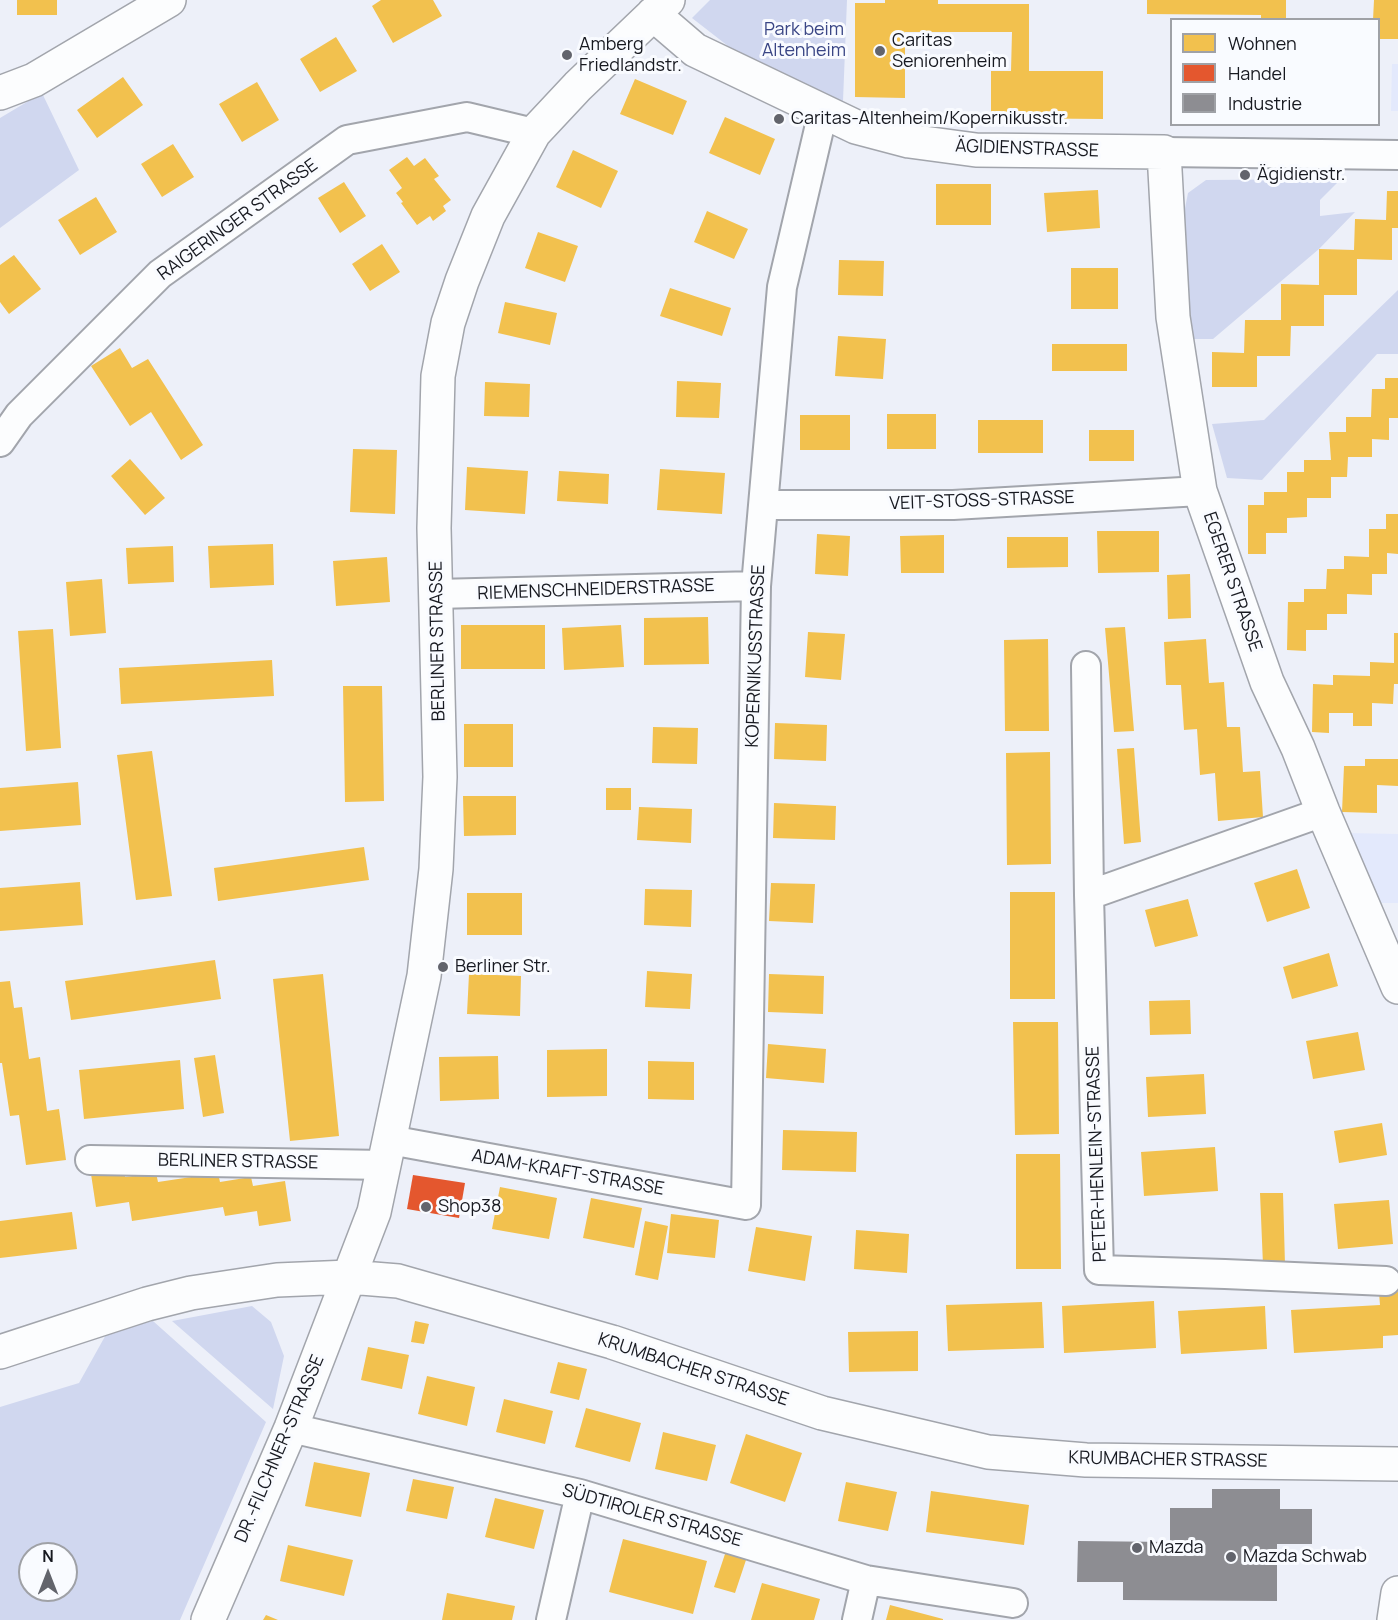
<!DOCTYPE html>
<html>
<head>
<meta charset="utf-8">
<style>
  body { margin:0 }
  #map { position:relative; width:1398px; height:1620px; overflow:hidden; background:#edf0f9; font-family:Manrope,sans-serif }
  canvas { display:block }
  .legend { position:absolute; left:1170px; top:18px; width:210px; height:108px; box-sizing:border-box; background:#f9fbff; border:2px solid #9fa1a6; margin:0; padding:8px 10px; list-style:none; font-size:18px; color:#171920 }
  .legend li { display:flex; align-items:center; gap:12px; height:30px }
  .legend b { width:30px; border:2px solid #9fa1a6 }
  .north { position:absolute; left:18px; top:1542px; width:60px; height:60px; box-sizing:border-box; background:#f9fbff; border:2px solid #9fa1a6; border-radius:50%; rotate:0deg; font-size:16px; font-weight:700; line-height:24px; text-align:center; color:#171920 }
  .north::after { content:''; display:block; margin:auto; width:21px; height:27px; background:#62646c; clip-path:polygon(50% 0,100% 100%,50% 72%,0 100%) }
</style>
</head>
<body>
<div id="map">
<canvas width="1398" height="1620"></canvas>
<ul class="legend">
<li><b style="height:16px;background:#f2c14e"></b>Wohnen</li>
<li><b style="height:16px;background:#e4572e"></b>Handel</li>
<li><b style="height:16px;background:#8d8d92"></b>Industrie</li>
</ul>
<div class="north">N</div>
</div>
<script>
const context = document.querySelector('canvas').getContext('2d');
context.lineJoin = 'round';
function fillPath(path, color) { context.fillStyle = color; context.fill(path, 'evenodd'); }
function strokePath(path, color, width, dash) { context.strokeStyle = color; context.lineWidth = width; context.lineCap = dash ? 'butt' : 'round'; context.setLineDash(dash || []); context.stroke(path); }
function drawText(font, color, halo, rows, align = 'center') {
  context.font = font + ' Manrope,sans-serif'; context.lineWidth = 6; context.setLineDash([]); context.textBaseline = 'middle'; context.strokeStyle = halo; context.fillStyle = color; for (const [text, x, y, turn = 0] of rows) {
    context.save(); context.translate(x, y); context.rotate((+turn || 0) * Math.PI / 180); context.textAlign = isNaN(turn) ? turn : align; if (halo) context.strokeText(text, 0, 0); context.fillText(text, 0, 0); context.restore();
  }
}
fillPath(new Path2D(`
  M1392,64H1398V111H1391Z
  M1346,833L1398,834V903H1371Z`), '#e3e9fc');
fillPath(new Path2D(`
  M710,0H847L843,101L746,60L692,18Z
  M42,93L79,170L0,228V118Z
  M1341,179L1320,200V216L1355,212L1319,249L1213,339H1192L1183,218L1188,193L1206,180Z
  M1398,290V354H1377L1262,480L1227,478L1212,424L1264,420Z
  M252,1306L271,1322L284,1356L273,1409L172,1321Z
  M153,1321L266,1422L180,1620H0V1407L79,1383L108,1331ZM30,1554H66V1590H30Z`), '#d0d7ef');
fillPath(new Path2D(`
  M17,0H57V15H17Z
  M381,0H433L442,16L393,43L372,6Z
  M885,0H938V4H1029V71H1103V119L991,118V71H1011L1012,32H905V98L855,97V3H885Z
  M1147,0H1286V20H1261V15L1147,14Z
  M1374,0H1398V39H1378V20H1373Z
  M336,37L357,71L320,92L300,59Z
  M123,77L143,105L97,138L77,110Z
  M635,79L687,101L673,135L620,114Z
  M257,82L279,120L242,142L219,104Z
  M725,117L775,139L760,175L709,153Z
  M173,144L194,177L162,197L141,164Z
  M573,150L618,171L601,208L556,187Z
  M407,157L414,166L425,158L439,176L434,179L451,200L443,206L446,211L433,221L430,216L417,225L401,203L403,202L396,193L402,188L389,170Z
  M344,182L366,216L340,233L318,198Z
  M936,184H991V225H936Z
  M1098,190L1100,228L1047,232L1044,193Z
  M1387,191H1398V228H1392V260L1357,259V295H1324V326H1291L1290,356H1257V387H1212V352L1244,353L1245,320H1281V284L1319,285V249L1354,250L1355,219L1386,220Z
  M96,197L117,232L80,255L58,220Z
  M707,211L748,229L734,259L694,242Z
  M538,232L578,246L565,282L525,268Z
  M382,244L400,272L370,291L352,264Z
  M14,255L41,289L9,314L0,302V265Z
  M839,260L884,261L883,296L838,295Z
  M1071,268H1118V309H1071Z
  M670,288L731,308L722,336L660,316Z
  M505,302L557,313L550,345L498,333Z
  M838,336L886,339L883,379L835,376Z
  M1052,344H1127V371H1052Z
  M120,348L132,368L148,359L203,445L181,460L151,412L130,426L91,366Z
  M1385,378H1398V418H1389V440L1372,439V457H1348L1347,477H1331V498H1307V517L1287,518V533H1266V554H1248V505H1264V492H1287V472H1304V460H1331L1329,432H1346V417H1371L1372,389H1385Z
  M677,381L721,383L719,418L676,417Z
  M485,382L530,384L529,417L484,416Z
  M887,414H936V449H887Z
  M800,415H850V450H800Z
  M978,420H1043V453H978Z
  M1089,430H1134V461H1089Z
  M353,449L397,450L395,514L350,512Z
  M130,459L165,498L145,515L111,476Z
  M467,467L528,471L525,514L465,510Z
  M660,469L725,473L722,514L657,510Z
  M559,471L609,474L608,504L557,501Z
  M1386,514H1398V554L1387,553V574H1372V595L1347,594V614H1327V630H1306V651L1287,650L1288,602H1304V589H1326L1327,569H1344V556L1369,557V529H1386Z
  M1097,531H1159V572L1098,573Z
  M817,534L850,536L848,576L815,574Z
  M944,535V573H901L900,536Z
  M1007,537H1068V567L1007,568Z
  M273,544L274,585L210,588L208,546Z
  M173,546L174,582L128,584L126,548Z
  M387,557L390,602L336,606L333,561Z
  M1190,574L1191,618L1168,619L1167,575Z
  M102,579L106,633L70,636L66,582Z
  M708,617L709,664L644,665V618Z
  M461,625H545V669H461Z
  M621,625L624,667L564,670L562,628Z
  M1125,627L1134,731L1114,732L1105,628Z
  M53,629L61,748L26,751L18,631Z
  M808,632L845,634L841,680L805,677Z
  M1394,633H1398V684H1394L1393,704L1372,703V726H1353V713H1329V733L1312,732L1313,684L1333,685V675L1370,676V662L1394,663Z
  M1048,639L1049,731H1005L1004,640Z
  M1206,639L1209,683L1224,682L1227,727H1240L1243,772L1260,771L1263,817L1218,821L1215,773L1200,775L1197,729L1184,730L1181,685H1166L1164,642Z
  M272,660L274,696L121,704L119,668Z
  M343,686H382L384,801L345,802Z
  M775,723L827,725L826,761L774,759Z
  M464,724H513V767H464Z
  M653,727L698,728L697,764L652,763Z
  M1134,748L1141,842L1124,844L1117,749Z
  M152,751L172,896L136,900L117,755Z
  M1050,752L1051,864L1007,865L1006,753Z
  M1365,759H1398V786L1377,785V813L1342,812L1344,766H1365Z
  M78,782L81,825L0,831V788Z
  M606,788H631V810H606Z
  M463,796H516V835L464,836Z
  M774,803L836,806L835,840L773,838Z
  M639,807L692,809L691,843L637,840Z
  M364,847L369,880L218,901L214,868Z
  M1297,869L1310,908L1267,922L1254,883Z
  M80,882L83,925L0,931V888Z
  M771,883L815,884L813,923L769,921Z
  M645,889L692,890L691,927L644,925Z
  M1010,892H1055V999H1010Z
  M467,893H522V935H467Z
  M1188,899L1198,936L1155,947L1145,910Z
  M1329,953L1338,986L1292,999L1283,967Z
  M215,960L221,999L71,1020L65,981Z
  M647,971L692,974L690,1009L645,1007Z
  M323,974L339,1136L290,1141L273,979Z
  M469,974L521,976L520,1016L467,1014Z
  M769,974L824,976L823,1014L768,1012Z
  M10,981L14,1008L22,1007L29,1059L40,1057L47,1111L59,1109L66,1160L26,1165L19,1115L10,1116L2,1063H0V982Z
  M1190,1000L1191,1034L1150,1035L1149,1001Z
  M1013,1022H1058L1059,1134L1015,1135Z
  M1358,1032L1365,1070L1313,1079L1306,1041Z
  M768,1044L826,1049L824,1083L766,1078Z
  M607,1049V1096L547,1097V1050Z
  M215,1055L224,1113L203,1117L194,1058Z
  M498,1056L499,1099L440,1101L439,1057Z
  M180,1060L184,1109L84,1119L79,1070Z
  M648,1061L694,1062V1100L648,1099Z
  M1204,1074L1206,1114L1148,1117L1146,1077Z
  M1382,1123L1387,1155L1339,1163L1334,1131Z
  M783,1130L857,1132L856,1172L782,1170Z
  M1215,1147L1218,1191L1144,1196L1141,1152Z
  M1016,1154H1060L1061,1269H1016Z
  M124,1169L125,1177L156,1173L158,1182L218,1173L220,1182L251,1177L253,1186L285,1181L291,1221L259,1226L257,1211L225,1216L223,1207L132,1221L129,1202L96,1207L91,1174Z
  M500,1187L557,1198L549,1239L492,1229Z
  M1260,1193H1283L1285,1265H1263Z
  M591,1198L642,1208L634,1248L583,1238Z
  M1389,1200L1393,1244L1338,1249L1334,1204Z
  M72,1212L77,1249L0,1258V1221Z
  M671,1214L719,1220L715,1258L667,1253Z
  M645,1221L668,1226L658,1280L635,1275Z
  M756,1227L812,1236L805,1281L748,1271Z
  M856,1230L909,1234L907,1273L854,1269Z
  M1398,1292V1335L1383,1336V1348L1294,1353L1291,1310L1380,1305L1379,1293Z
  M1154,1301L1156,1348L1064,1353L1062,1306Z
  M1042,1302L1044,1348L948,1351L946,1305Z
  M1265,1306L1267,1349L1181,1354L1178,1311Z
  M415,1321L429,1324L424,1344L411,1342Z
  M918,1331V1371L849,1372L848,1332Z
  M368,1347L409,1355L402,1389L361,1380Z
  M558,1362L587,1369L579,1400L550,1393Z
  M427,1376L475,1387L467,1426L418,1414Z
  M504,1399L553,1411L545,1444L496,1432Z
  M586,1408L641,1423L630,1462L575,1447Z
  M663,1432L716,1445L707,1481L655,1469Z
  M746,1434L802,1453L785,1502L730,1483Z
  M314,1462L370,1473L361,1517L305,1506Z
  M413,1479L454,1487L447,1519L406,1511Z
  M846,1482L897,1492L888,1531L838,1521Z
  M931,1491L1029,1505L1024,1545L926,1532Z
  M495,1498L544,1510L534,1549L485,1537Z
  M623,1539L707,1561L693,1614L609,1592Z
  M288,1545L353,1560L344,1596L280,1581Z
  M726,1551L747,1557L735,1593L714,1587Z
  M762,1583L820,1599L814,1620H751Z
  M447,1593L515,1606L512,1620H442Z
  M890,1605L943,1619V1620H886Z
  M266,1615L278,1620H263Z`), '#f2c14e');
fillPath(new Path2D(`
  M413,1175L465,1183L459,1218L407,1209Z`), '#e4572e');
fillPath(new Path2D(`
  M1212,1489H1280V1509H1312V1544H1277V1601L1123,1600V1582H1077L1078,1541L1170,1542V1508H1212Z`), '#8d8d92');
const street = new Path2D(`
  M1164,152L1398,155
  M0,442L19,415L160,274L347,140L467,117L534,133
  M763,505H953L1200,491
  M436,594L756,586
  M1086,666L1089,895L1099,1270L1225,1274L1386,1281
  M1089,895L1323,812
  M390,1140L746,1205L756,586L782,287L823,112
  M90,1160L385,1165
  M291,1428L580,1494L866,1580L1013,1603
  M551,1620L580,1494
  M857,1620L866,1580`);
const secondary = new Path2D(`
  M653,14L695,50L856,127L909,141L976,150L1164,152L1173,317L1200,491L1267,682L1298,748L1323,812L1398,987
  M0,93L34,80L169,0
  M0,1352L147,1304L191,1293L277,1280L349,1277L398,1281L612,1342L822,1413L988,1452L1086,1460L1398,1464
  M208,1620L291,1428L374,1212L424,976L436,869L440,777L434,528L438,376L448,323L462,281L488,216L534,133L578,86L668,0
  M1394,1620L1398,1593`);
strokePath(street, '#a2a5ac', 32);
strokePath(secondary, '#a2a5ac', 36);
strokePath(street, '#fcfdfe', 28);
strokePath(secondary, '#fcfdfe', 33);
for (const [x, y, r, color] of [
  [880,51,6,"#62646c"],
  [567,55,6,"#62646c"],
  [779,119,6,"#62646c"],
  [1245,175,6,"#62646c"],
  [443,967,6,"#62646c"],
  [426,1207,6,"#62646c"],
  [1137,1548,6,"#62646c"],
  [1231,1557,6,"#62646c"]
]) { const dot = new Path2D(); dot.arc(x, y, r, 0, 2 * Math.PI); context.fillStyle = color; context.fill(dot); strokePath(dot, '#f9fbff', 2); }
drawText('18px', '#3a4685', '#f9fbff', [
  ["Park beim",804,30],
  ["Altenheim",804,51]
]);
drawText('18px', '#171920', '#f9fbff', [
  ["Caritas",892,41],
  ["Seniorenheim",892,62],
  ["Amberg",579,45],
  ["Friedlandstr.",579,66],
  ["Caritas-Altenheim/Kopernikusstr.",791,119],
  ["Ägidienstr.",1257,175],
  ["Berliner Str.",455,967],
  ["Shop38",438,1207],
  ["Mazda",1149,1548],
  ["Mazda Schwab",1243,1557]
], 'left');
drawText('18px', '#171920', '#f9fbff', [
  ["ÄGIDIENSTRASSE",1027,149,2],
  ["RAIGERINGER STRASSE",238,220,-36],
  ["VEIT-STOSS-STRASSE",982,501,-2],
  ["EGERER STRASSE",1232,582,71],
  ["RIEMENSCHNEIDERSTRASSE",596,590,-2],
  ["BERLINER STRASSE",438,641,-91],
  ["KOPERNIKUSSTRASSE",756,656,-88],
  ["PETER-HENLEIN-STRASSE",1097,1154,-92],
  ["BERLINER STRASSE",238,1162,1],
  ["ADAM-KRAFT-STRASSE",568,1173,10],
  ["KRUMBACHER STRASSE",693,1370,18],
  ["DR.-FILCHNER-STRASSE",280,1449,-67],
  ["KRUMBACHER STRASSE",1168,1460,1],
  ["SÜDTIROLER STRASSE",652,1516,16]
]);
</script>
</body>
</html>
